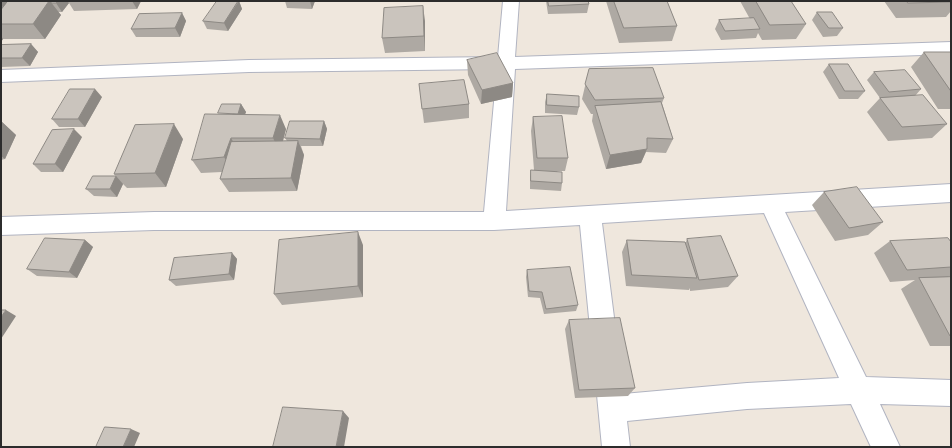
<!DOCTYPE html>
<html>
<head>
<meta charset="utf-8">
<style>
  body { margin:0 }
  #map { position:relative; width:952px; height:448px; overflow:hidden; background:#efe7dd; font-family:"Work Sans",sans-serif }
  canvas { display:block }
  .frame { position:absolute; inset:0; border:2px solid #2c2c2c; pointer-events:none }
</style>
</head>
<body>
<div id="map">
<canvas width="952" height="448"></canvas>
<div class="frame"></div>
</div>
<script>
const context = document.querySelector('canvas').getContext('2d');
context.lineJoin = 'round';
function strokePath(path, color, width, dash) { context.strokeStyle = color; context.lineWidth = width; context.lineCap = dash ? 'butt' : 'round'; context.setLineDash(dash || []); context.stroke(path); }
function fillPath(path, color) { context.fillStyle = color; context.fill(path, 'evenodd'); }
const street = new Path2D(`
  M503,1H519L515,57L951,42V54L515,69L506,211L951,184V202L785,212L866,377L951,380V406L880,404L900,447H871L851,404L747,409L627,421L630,447H602L597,395L601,386L610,382L619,386L623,394L747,383L839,378L764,213L602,223L618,349L614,358L605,361L596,358L592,349L580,225L494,230H154L1,235V217L154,212H484L497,69L249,72L1,82V70L249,60L498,57Z`);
strokePath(street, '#b1b4c1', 2);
fillPath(street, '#fff');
fillPath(new Path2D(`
  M1,1H141L137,9L74,11L69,3L62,12H58L61,15L45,39H3L1,42Z
  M239,1L242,9L228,31L207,29L203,21Z
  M285,1H315L312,9L287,8Z
  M546,1H588L589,4L587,13L548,14Z
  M606,1H667L677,26L672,41L619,43Z
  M740,1H791L806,24L796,39L762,40L758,33L756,38L721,40L715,29L719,20L750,19Z
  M884,1H951V11L946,17L896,18Z
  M817,12L843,28L837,36L823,37L812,20Z
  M182,13L186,21L180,37H136L131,29Z
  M425,21V51L385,53L382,38Z
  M31,44L38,52L30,66L1,67V45Z
  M924,52H951V109H938L911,67Z
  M467,60L513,83L512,97L481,104L468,75Z
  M829,64L865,91L858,99H839L823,72Z
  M589,69L664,98L662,103L673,139L666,153L646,152L641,163L606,169L592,121L593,114H591L582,99Z
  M874,72L921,89L915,96L947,124L932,138L888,141L867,112L880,98L867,80Z
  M419,84L469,104V118L424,123Z
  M547,94L579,107L577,115L545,113V102Z
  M102,97L85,127H59L52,119Z
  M241,104L246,112L245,114L286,129L283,141H287L285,138L324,121L327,129L323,146H301L304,155L297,191L229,192L220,179L222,172L201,173L192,160Z
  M533,117L568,158L565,171H557L562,183L561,191L530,189V177L531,170H534L531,131Z
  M1,121L16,135L5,159L1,160Z
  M82,137L63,172H41L33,164Z
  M183,139L166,187L127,188L123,184L117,197L94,196L86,189L116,176L114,174Z
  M824,192L883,222L868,235L835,241L812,205Z
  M687,239L738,276L728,287L690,291V288L689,290L626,286L622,252L627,240L686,242Z
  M85,240L93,247L77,278L37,276L27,269Z
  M890,241L951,242V276L948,277H951V346H930L901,289L915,280L890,282L874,253Z
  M363,245V297L282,305L274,294Z
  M232,253L237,259L234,280L176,286L169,280Z
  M527,270L578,305L576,311L544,314L540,298L528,297L526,277Z
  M569,320L635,388L628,396L575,398L565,329Z`), '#aea9a3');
fillPath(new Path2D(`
  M1,1H18L9,14L1,5Z
  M49,1H50L61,15L45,39L33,24Z
  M58,1H67L69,3L62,12L56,3Z
  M132,1H141L137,9Z
  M239,1L242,9L228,31L224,23Z
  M310,1H315L312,9Z
  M423,6L425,21V51L424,36Z
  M182,13L186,21L180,37L175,28Z
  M1,36L3,39L1,42Z
  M31,44L38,52L30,66L22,58Z
  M513,83L512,97L481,104L482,90Z
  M95,89L102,97L85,127L78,119Z
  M241,104L246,112L242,122L238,114Z
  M280,115L286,129L280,152L273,138Z
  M1,121L16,135L5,159L1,156Z
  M324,121L327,129L323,146L320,139Z
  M174,124L183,139L166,187L155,173Z
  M74,129L82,137L63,172L55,164Z
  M231,138L239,152L232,171L224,157Z
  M298,141L304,155L297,191L291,178Z
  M647,149L641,163L606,169L610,155Z
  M116,176L123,184L117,197L110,189Z
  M358,232L363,245V297L358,286Z
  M85,240L93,247L77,278L69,272Z
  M232,253L237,259L234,280L229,274Z
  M6,310L16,316L1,339V317Z
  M343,411L349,418L344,447H336Z
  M131,429L140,433L134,447H123Z`), '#8d8984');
const building = new Path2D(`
  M8,1H49L33,24H1V10Z
  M50,1H58L56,3H52Z
  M217,1H238L224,23L203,21Z
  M548,1H588L589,4L549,6Z
  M614,1H667L677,26L624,28Z
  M756,1H791L806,24L770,25Z
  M907,1H951V2L908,3Z
  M423,6L424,36L382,38L384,8Z
  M817,12H832L843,28H829Z
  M182,13L175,28L131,29L139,14Z
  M754,18L760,29L725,31L719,20Z
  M31,44L22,58H1V45Z
  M924,52H951V91Z
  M497,53L513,83L482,90L467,60Z
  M829,64H848L865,91H845Z
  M653,68L664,98L595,100L585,84L589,69Z
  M905,70L921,89L889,92L874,72Z
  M464,80L469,104L422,109L419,84Z
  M70,89H95L78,119H52Z
  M547,94L579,96V107L547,105Z
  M923,95L947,124L902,127L880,98Z
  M661,102L673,139L647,138V149L610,155L595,106Z
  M222,104H241L238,114L218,113Z
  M205,114L280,115L273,138H231L224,157L192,160Z
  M562,116L568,158H537L533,117Z
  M290,121H324L320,139L285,138Z
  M174,124L155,173L114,174L135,125Z
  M74,129L55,164H33L52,130Z
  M298,141L291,178L220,179L231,142Z
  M531,170L562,172V183L531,181Z
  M93,176H116L110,189H86Z
  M857,187L883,222L849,228L824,192Z
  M358,232V286L274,294L279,240Z
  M721,236L738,276L699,280L687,239Z
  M45,238L85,240L69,272L27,269Z
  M948,238L951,242V267L907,270L890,241Z
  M627,240L685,242L697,278L632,275Z
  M232,253L229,274L169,280L174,258Z
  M570,267L578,305L546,309L542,292L529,291L527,270Z
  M951,277V336H950L919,278Z
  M1,310H6L1,317Z
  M620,318L635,388L579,390L569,320Z
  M283,407L343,411L336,447H273Z
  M105,427L131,429L123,447H96Z`);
fillPath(building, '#cac4bd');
strokePath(building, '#8d8984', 1);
</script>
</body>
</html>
